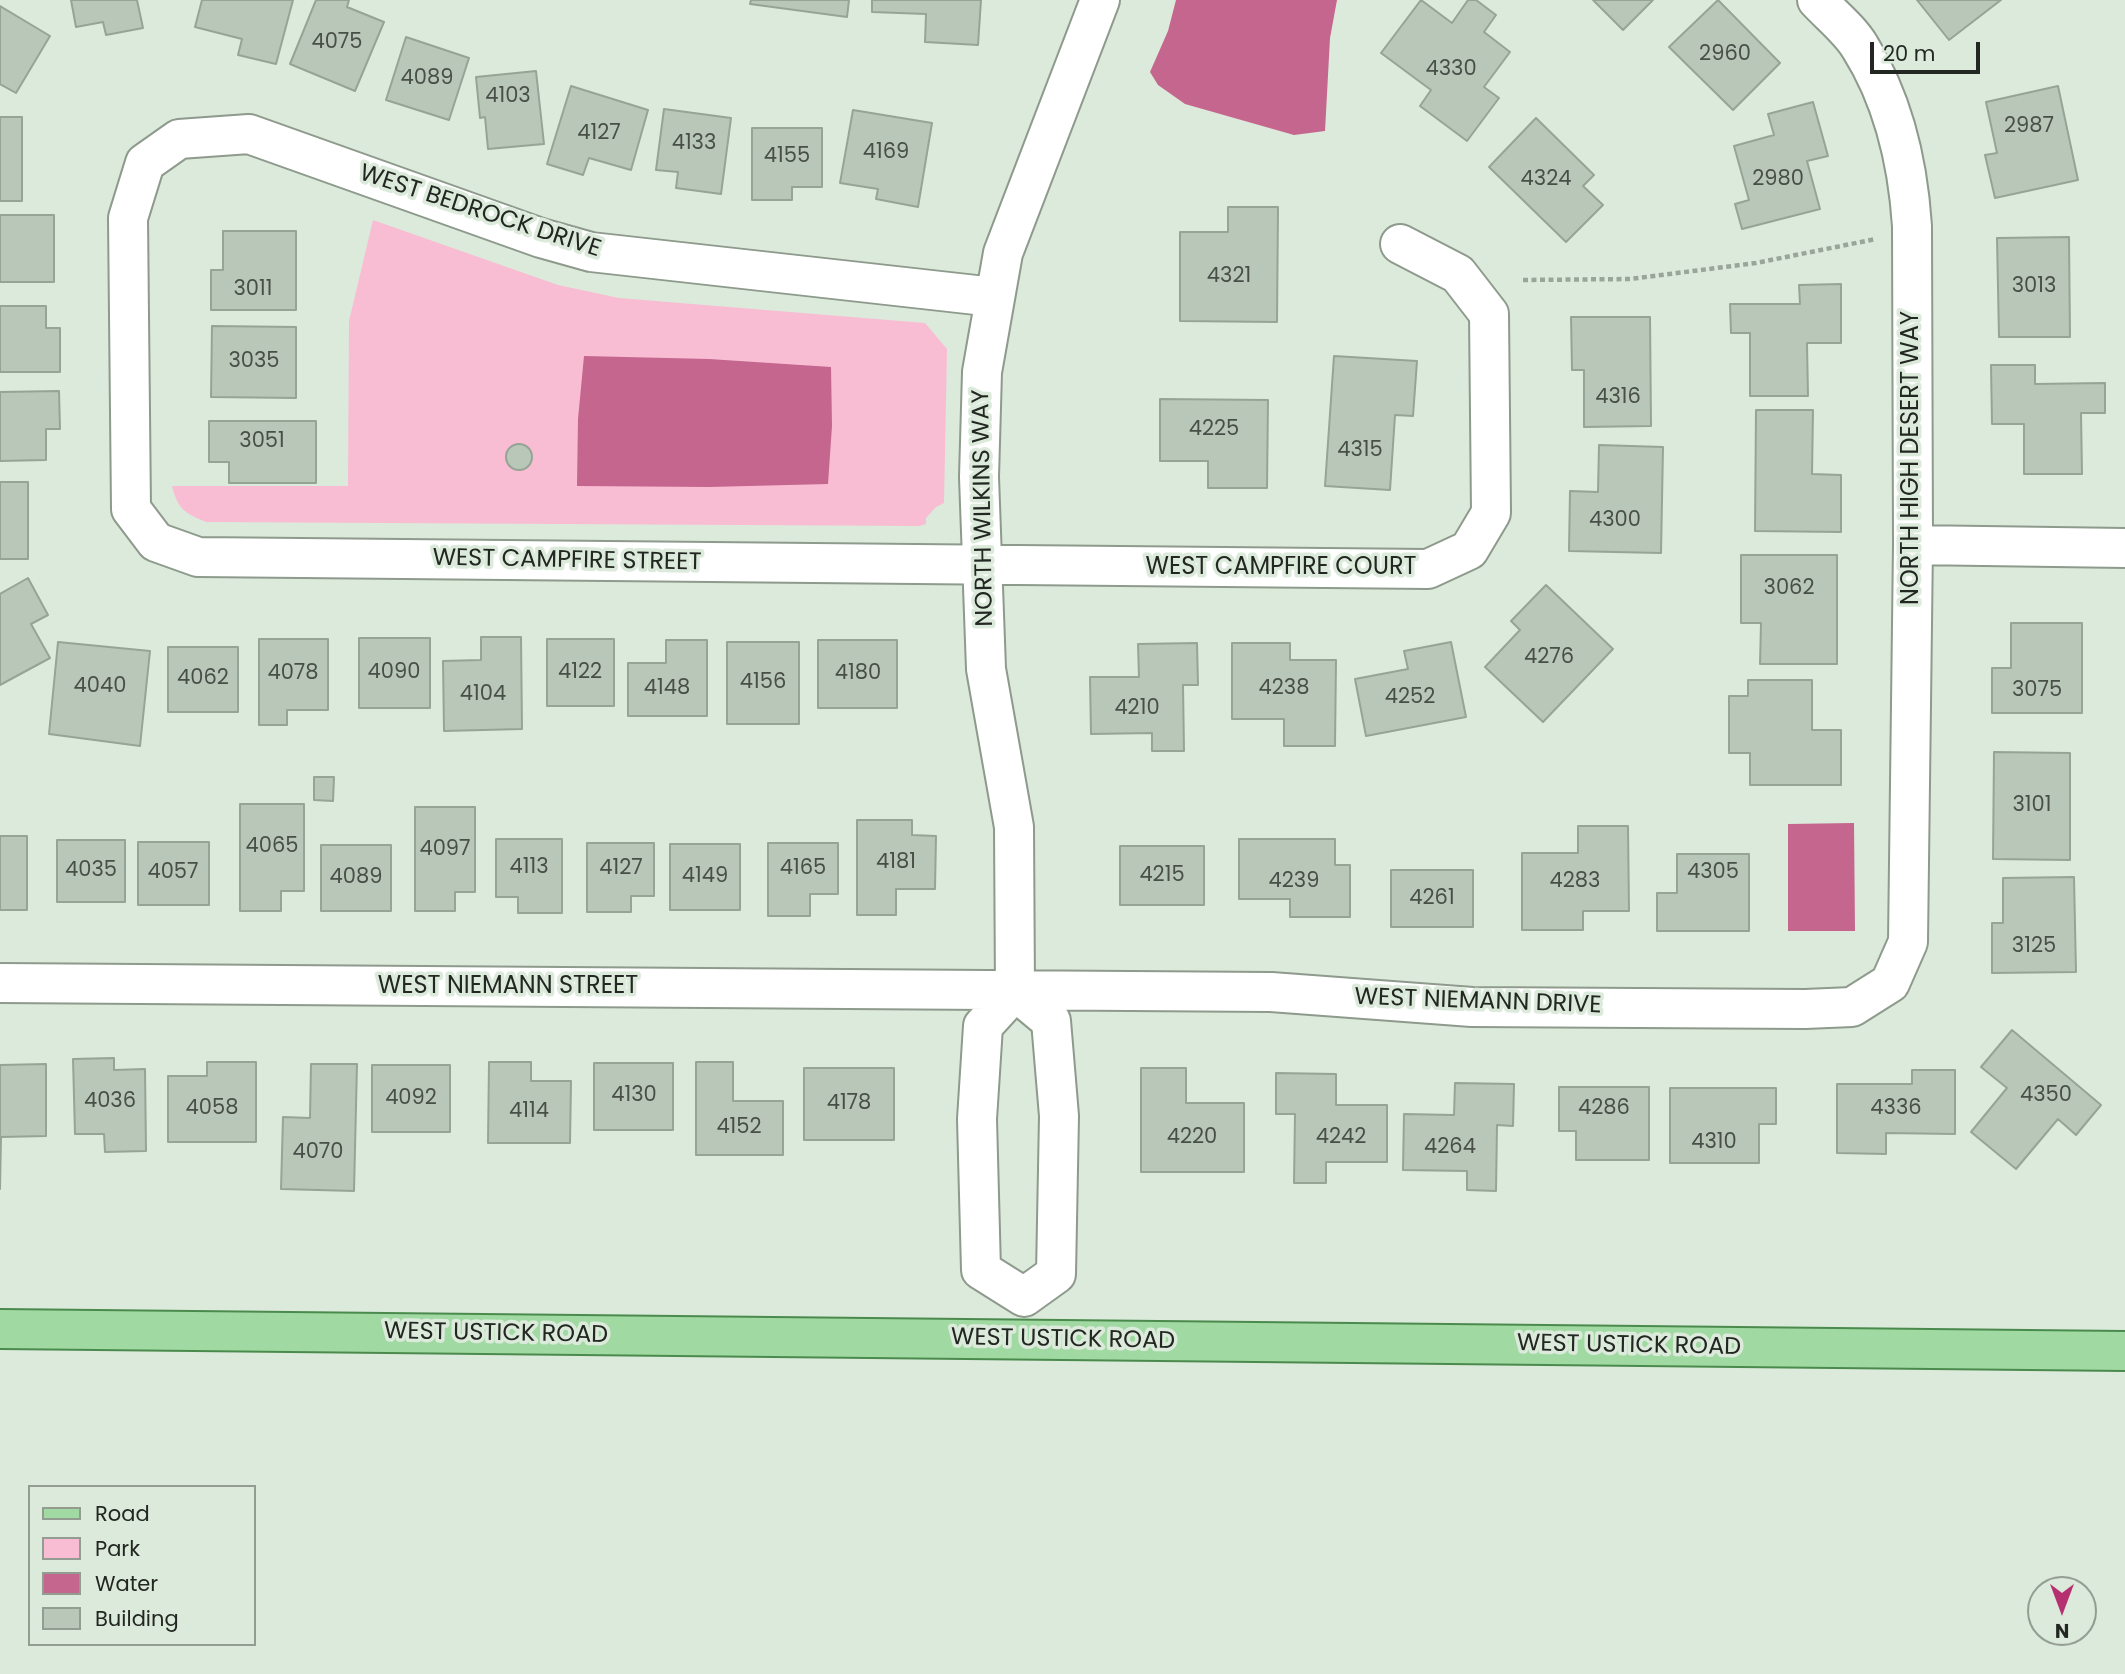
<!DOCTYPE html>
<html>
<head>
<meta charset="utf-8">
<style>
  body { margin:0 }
  #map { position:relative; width:2125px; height:1674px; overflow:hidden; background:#dceadb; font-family:Poppins,sans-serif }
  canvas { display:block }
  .legend { position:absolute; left:28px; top:1485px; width:228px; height:161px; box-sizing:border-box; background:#dceadb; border:2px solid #929c91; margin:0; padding:9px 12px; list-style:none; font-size:21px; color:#222721 }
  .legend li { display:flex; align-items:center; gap:14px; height:35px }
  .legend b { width:35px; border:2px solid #929c91 }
  .north { position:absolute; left:2027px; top:1576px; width:70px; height:70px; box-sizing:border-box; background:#dceadb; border:2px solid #929c91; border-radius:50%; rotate:180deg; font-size:19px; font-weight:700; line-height:28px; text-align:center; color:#222721 }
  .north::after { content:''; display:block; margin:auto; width:24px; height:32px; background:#b52f71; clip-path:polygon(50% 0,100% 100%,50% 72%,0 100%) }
  .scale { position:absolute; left:1870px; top:42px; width:110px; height:32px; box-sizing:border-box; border:4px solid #222721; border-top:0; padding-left:9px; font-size:21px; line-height:24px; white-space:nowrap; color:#222721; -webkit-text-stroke:5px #dceadb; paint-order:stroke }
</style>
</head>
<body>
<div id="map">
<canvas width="2125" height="1674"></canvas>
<ul class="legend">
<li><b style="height:9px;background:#a0d9a2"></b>Road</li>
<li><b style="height:19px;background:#f8bdd3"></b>Park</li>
<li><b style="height:19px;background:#c4668d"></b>Water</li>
<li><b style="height:19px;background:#b9c7b8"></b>Building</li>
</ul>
<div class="north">N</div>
<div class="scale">20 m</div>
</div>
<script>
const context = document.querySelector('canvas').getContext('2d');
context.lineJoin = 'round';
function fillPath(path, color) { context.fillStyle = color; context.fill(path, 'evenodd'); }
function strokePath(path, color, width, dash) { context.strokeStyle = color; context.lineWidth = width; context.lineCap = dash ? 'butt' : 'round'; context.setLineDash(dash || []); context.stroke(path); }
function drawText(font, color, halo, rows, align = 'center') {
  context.font = font + ' Poppins,sans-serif'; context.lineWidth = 7; context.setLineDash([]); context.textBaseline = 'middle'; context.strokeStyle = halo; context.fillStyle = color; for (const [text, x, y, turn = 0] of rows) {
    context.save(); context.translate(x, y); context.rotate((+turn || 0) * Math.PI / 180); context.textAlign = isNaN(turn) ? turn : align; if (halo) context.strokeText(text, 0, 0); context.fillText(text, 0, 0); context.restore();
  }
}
fillPath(new Path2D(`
  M373,220L558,285L619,298L925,323L947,349L944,503L936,507L926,518V524L919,526L206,522C184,513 178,509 172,486H348L349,321Z`), '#f8bdd3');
fillPath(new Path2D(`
  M1176,0H1337L1330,38L1325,131L1294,135L1185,104L1158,85L1150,72L1168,31Z
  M584,356L709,359L831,367L832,426L828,484L709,487L577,486L578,419Z
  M1854,823L1855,931H1788V824Z`), '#c4668d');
const building = new Path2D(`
  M71,0H137L143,28L106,35L103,22L76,27Z
  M202,0H293L276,64L238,55L242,39L195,27Z
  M316,0H349L347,7L384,22L355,91L290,64Z
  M751,0H849L847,17L750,4Z
  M872,0H981L978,45L925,42L926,14L872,12Z
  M1421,0L1452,23L1468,0H1476L1496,15L1484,32L1510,52L1484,87L1499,98L1467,141L1420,106L1431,90L1381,53Z
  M1593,0H1653L1623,30Z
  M1718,0L1780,63L1733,110L1669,47Z
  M1917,0H2001L1949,40Z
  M0,6L50,36L16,93L0,84Z
  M406,37L469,58L449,120L386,100Z
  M536,71L544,144L488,149L485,117L480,118L476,77Z
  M571,86L648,110L631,170L589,158L583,175L547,164Z
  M2058,86L2078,180L1995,198L1985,155L1997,153L1986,102Z
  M1813,102L1828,156L1807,161L1820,209L1742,229L1735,204L1749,200L1734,146L1774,135L1768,114Z
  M664,109L731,118L721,194L676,188L678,172L656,170Z
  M853,110L932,123L918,207L876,199L878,189L840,183Z
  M0,117H22V201H0Z
  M1536,118L1594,175L1583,186L1603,205L1566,242L1489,167Z
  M752,128H822V187H792V200H752Z
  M1228,207H1278L1277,322L1180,321V232H1228Z
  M0,215H54V282H0Z
  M223,231H296V310H211V270H223Z
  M2069,237L2070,337H1999L1997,238Z
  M1841,284V343H1807L1808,396H1750V333H1731L1730,304H1800L1799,285Z
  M0,306H46V328H60V372H0Z
  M1571,317H1650L1651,426L1584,427V370H1572Z
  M212,326L296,327V398L211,397Z
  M1334,356L1417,361L1413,416L1395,415L1390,490L1325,486Z
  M1991,365H2035V384L2105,383V413H2081L2082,474H2024V424H1992Z
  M59,391L60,429H46V460L0,461V392Z
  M1160,399L1268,400L1267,488H1208V461H1160Z
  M1756,410H1813L1812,474L1841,475V532L1755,531Z
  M209,421H316V483H229V462H209Z
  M506 457a13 13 0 1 1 26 0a13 13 0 1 1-26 0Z
  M1599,445L1663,447L1661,553L1569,551L1570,491L1598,492Z
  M0,482H28V559H0Z
  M1741,555H1837V664H1760L1761,623H1741Z
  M28,578L48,615L31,624L50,658L0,685V594Z
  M1546,585L1613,649L1543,722L1485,667L1520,630L1511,621Z
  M2011,623H2082V713H1992V668H2011Z
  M481,637H521L522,729L444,731L443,661L481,660Z
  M359,638H430V708H359Z
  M259,639H328V710H287V725H259Z
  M547,639H614V706H547Z
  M666,640H707V716H628V663H666Z
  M818,640H897V708H818Z
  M58,642L150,651L140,746L49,734Z
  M727,642H799V724H727Z
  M1451,642L1466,717L1366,736L1355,679L1408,669L1404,651Z
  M1197,643L1198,685H1183L1184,751H1152V733L1091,734L1090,677H1139L1138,644Z
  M1232,643H1290V660H1336L1335,746H1284V719H1232Z
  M168,647H238V712H168Z
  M1748,680H1812V730H1841V785H1750V753H1729V696H1748Z
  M1994,752L2070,753V860L1993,859Z
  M314,777H334L333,801L314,800Z
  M240,804H304V891H281V911H240Z
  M415,807H475V892H455V911H415Z
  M857,820H912V835L936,836L935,889H896V915H857Z
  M1578,826H1628L1629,911H1583V930H1522V853H1578Z
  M0,836H27V910H0Z
  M496,839H562V913H518V897H496Z
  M1239,839H1335V865H1350V917H1290V899H1239Z
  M57,840H125V902H57Z
  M138,842H209V905H138Z
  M587,843H654V896H631V912H587Z
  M768,843H838V894H810V916H768Z
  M670,844H740V910H670Z
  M321,845H391V911H321Z
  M1120,846H1204V905H1120Z
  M1677,854H1749V931H1657V893H1677Z
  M1391,870H1473V927H1391Z
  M2074,877L2076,972L1992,973V923H2003V878Z
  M2012,1030L2101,1105L2076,1135L2058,1119L2016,1169L1971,1132L2007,1088L1981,1067Z
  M114,1058V1070L145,1069L146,1151L105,1152L104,1134H75L73,1059Z
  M207,1062H256V1142H168V1076H207Z
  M489,1062H531V1081H571L570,1143H488Z
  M696,1062H733V1101H783V1155H696Z
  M594,1063H673V1130H594Z
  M46,1064V1136L1,1137L0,1189V1065Z
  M311,1064H357L354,1191L281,1189L283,1117L310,1118Z
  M372,1065H450V1132H372Z
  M804,1068H894V1140H804Z
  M1141,1068H1186V1103H1244V1172H1141Z
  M1912,1070H1955V1134L1886,1133V1154L1837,1153V1084H1912Z
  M1276,1073L1336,1074V1105H1387V1162H1326V1183H1294L1295,1114H1276Z
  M1455,1083L1514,1084L1513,1126L1497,1125L1496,1191L1467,1190V1171L1403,1170L1404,1114L1454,1115Z
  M1559,1087H1649V1160H1576V1131H1559Z
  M1670,1088H1776V1124H1759V1163H1670Z`);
fillPath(building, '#b9c7b8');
strokePath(building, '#96a496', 2);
const minor = new Path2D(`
  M994,297L591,252L541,238L249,134L179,139L145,163L128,218L131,509L156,542L198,557L1428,569L1469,550L1491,513L1489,314L1458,274L1400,244
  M1913,545L2125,548
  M0,983L1271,992L1472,1007L1805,1009L1852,1007L1890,983L1908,942L1913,545L1912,226C1908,165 1894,101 1860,47C1850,30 1831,15 1817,0
  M1015,991L1014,827L986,669L979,477L982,372L1003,253L1100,0
  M1015,991L1051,1021L1059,1116L1056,1274L1024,1297L981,1270L977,1119L983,1026Z`);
const major = new Path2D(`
  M0,1329L2125,1351`);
strokePath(minor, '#8d9a8c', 42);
strokePath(major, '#4b8a4d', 42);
strokePath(new Path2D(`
  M1523,280L1630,279L1756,263L1876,239`), '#9aa599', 4.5, [5, 3.5]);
strokePath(minor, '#fff', 38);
strokePath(major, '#a0d9a2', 38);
drawText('21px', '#484f47', null, [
  ["4075",337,43],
  ["2960",1725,55],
  ["4330",1451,70],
  ["4089",427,79],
  ["4103",508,97],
  ["2987",2029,127],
  ["4127",599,134],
  ["4133",694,144],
  ["4169",886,153],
  ["4155",787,157],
  ["4324",1546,180],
  ["2980",1778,180],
  ["4321",1229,277],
  ["3013",2034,287],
  ["3011",253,290],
  ["3035",254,362],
  ["4316",1618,398],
  ["4225",1214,430],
  ["3051",262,442],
  ["4315",1360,451],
  ["4300",1615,521],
  ["3062",1789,589],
  ["4276",1549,658],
  ["4090",394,673],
  ["4122",580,673],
  ["4078",293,674],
  ["4180",858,674],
  ["4062",203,679],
  ["4156",763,683],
  ["4040",100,687],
  ["4148",667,689],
  ["4238",1284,689],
  ["3075",2037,691],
  ["4104",483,695],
  ["4252",1410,698],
  ["4210",1137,709],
  ["3101",2032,806],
  ["4065",272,847],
  ["4097",445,850],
  ["4181",896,863],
  ["4113",529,868],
  ["4127",621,869],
  ["4165",803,869],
  ["4035",91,871],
  ["4057",173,873],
  ["4305",1713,873],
  ["4215",1162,876],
  ["4149",705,877],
  ["4089",356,878],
  ["4239",1294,882],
  ["4283",1575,882],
  ["4261",1432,899],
  ["3125",2034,947],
  ["4130",634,1096],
  ["4350",2046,1096],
  ["4092",411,1099],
  ["4036",110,1102],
  ["4178",849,1104],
  ["4058",212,1109],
  ["4286",1604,1109],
  ["4336",1896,1109],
  ["4114",529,1112],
  ["4152",739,1128],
  ["4220",1192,1138],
  ["4242",1341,1138],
  ["4310",1714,1143],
  ["4264",1450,1148],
  ["4070",318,1153]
]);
drawText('24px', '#222721', '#dceadb', [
  ["WEST BEDROCK DRIVE",480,212,18],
  ["NORTH HIGH DESERT WAY",1912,458,-90],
  ["NORTH WILKINS WAY",984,508,-91],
  ["WEST CAMPFIRE STREET",567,561,1],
  ["WEST CAMPFIRE COURT",1281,568],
  ["WEST NIEMANN STREET",508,987],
  ["WEST NIEMANN DRIVE",1478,1002,2],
  ["WEST USTICK ROAD",496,1334,1],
  ["WEST USTICK ROAD",1063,1340,1],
  ["WEST USTICK ROAD",1629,1346,1]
]);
</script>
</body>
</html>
